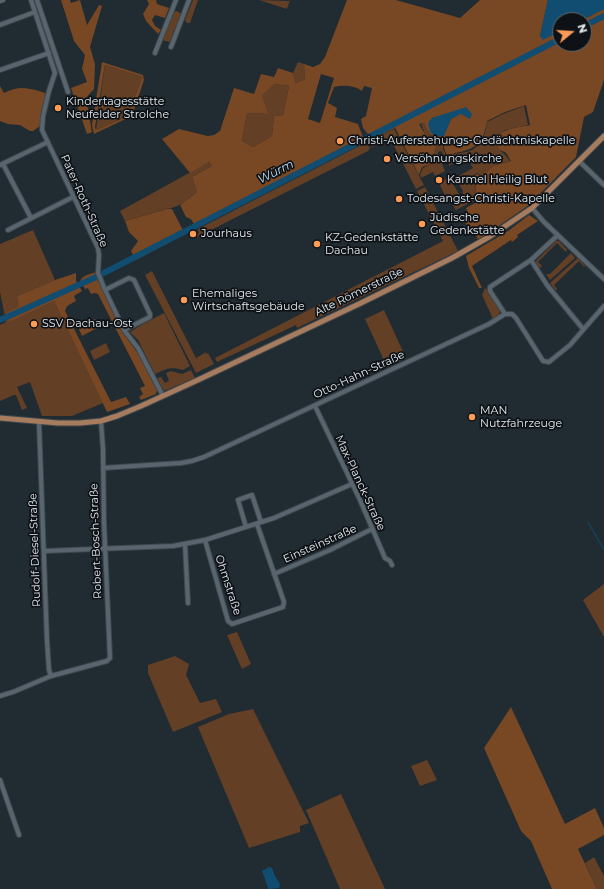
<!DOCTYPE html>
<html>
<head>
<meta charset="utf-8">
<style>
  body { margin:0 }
  #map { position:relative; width:604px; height:889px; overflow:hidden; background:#202b32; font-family:Montserrat,sans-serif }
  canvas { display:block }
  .north { position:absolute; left:552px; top:12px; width:40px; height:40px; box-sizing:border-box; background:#0e1216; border:1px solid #64696d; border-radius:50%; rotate:72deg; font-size:11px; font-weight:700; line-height:16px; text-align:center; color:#e4ebf0 }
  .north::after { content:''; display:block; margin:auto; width:14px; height:18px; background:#fd9c56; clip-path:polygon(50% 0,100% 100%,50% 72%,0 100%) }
</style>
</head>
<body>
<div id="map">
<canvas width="604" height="889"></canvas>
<div class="north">N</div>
</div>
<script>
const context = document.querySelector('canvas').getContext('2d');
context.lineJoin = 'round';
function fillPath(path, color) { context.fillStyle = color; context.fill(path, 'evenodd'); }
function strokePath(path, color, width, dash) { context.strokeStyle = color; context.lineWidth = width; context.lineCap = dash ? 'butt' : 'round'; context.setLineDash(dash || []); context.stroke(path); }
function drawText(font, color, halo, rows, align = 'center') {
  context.font = font + ' Montserrat,sans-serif'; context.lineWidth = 3.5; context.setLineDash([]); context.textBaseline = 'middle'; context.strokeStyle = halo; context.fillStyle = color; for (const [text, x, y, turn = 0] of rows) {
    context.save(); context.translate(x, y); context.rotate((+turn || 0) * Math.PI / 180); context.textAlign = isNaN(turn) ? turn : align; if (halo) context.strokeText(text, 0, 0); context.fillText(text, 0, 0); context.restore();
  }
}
fillPath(new Path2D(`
  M193,0H198L190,23H187L185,20Z
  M259,0L289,1L290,0L287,9Z
  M177,11L182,14L176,30H174L170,42L162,40L173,12Z
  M298,62L304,64L305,79L294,85L293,73Z
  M105,65L142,77L128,116L96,130Z
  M275,84L289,86L283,115L274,116L272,136L253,147L242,141L247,113L267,114L261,95Z
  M524,106L528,125L505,130L496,138C495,151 504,151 510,161L493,166L482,176L477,173L474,175L477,199L456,210L455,209L452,203L462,197L464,200L466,199L462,192L463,191L459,184H458L457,179L455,178L473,168L466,156L449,166V164L441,151L438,152V154L445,171L435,176L433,172L421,178L420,175L423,168L430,164L427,157L435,152L437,146L425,134L421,124L424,123C429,135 430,138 443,138V149L449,161L455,159L454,154C458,153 463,153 467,152C480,149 486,134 487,122L503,114Z
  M394,129L424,185L416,189L393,144L389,140L372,147L369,141Z
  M367,142L370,148L368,151L197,237L196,235L199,233L198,229Z
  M209,162L212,166L192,177L197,192C187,199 178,209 165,209L125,221L120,211Z
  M449,177L459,194L447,200L439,183Z
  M425,187L458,251L297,328L296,325L217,362L215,358L443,241L417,191Z
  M33,230L55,280L17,296L18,307L9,321L54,301L103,403L72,416H42L30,382L17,387L27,408L22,410L16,395H14L0,401V325L6,322L0,292V244Z
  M556,241H559L567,250L566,252L557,243L538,262L542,266L540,268L536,264V261Z
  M571,253L575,258L550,280L546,274H550Z
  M578,258L585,266L584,267L579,261L577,263L554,285L557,289L556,291L550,283Z
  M152,271L196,358L206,352V354L208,353L214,364L196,373L145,275Z
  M485,288L488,290L500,310L499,315L493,319L482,295Z
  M384,310L406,358L387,367L365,319Z
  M164,313L190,366L183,370C171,366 165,369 155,374L138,340L130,332L141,325Z
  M106,343L110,352L94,360L90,351Z
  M191,370L195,378L164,391L157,378L161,377L165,383L169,381L166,373L171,371L182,374Z
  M604,584V637L583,600Z
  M237,632L251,664L242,669L227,635Z
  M175,656L189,664L186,675L200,703L216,699L222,712L173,732L148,673V665Z
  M253,709L309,823L300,826V832L249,848L198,727L229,714Z
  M427,760L437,780L420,786L411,766Z
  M341,794L385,889H340L306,810Z
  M594,857L604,876V889H597L585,863Z`), '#633f26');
fillPath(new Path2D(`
  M61,0H70L71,3L80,0L87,25L99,5L102,6L90,47L95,64L94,89L86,98L92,132L87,134L71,88L87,82L82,69L85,55L74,41Z
  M147,0H156L157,4L169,8L165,18L155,15L152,20L155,26L161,30L158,34L146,21L143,14L149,4Z
  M347,0H396L460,18L480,0H548L540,36L543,39L560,31V44H584V20H582L604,9V80L593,112L584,117L576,157L529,205L478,240L475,233H471L464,220L469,217L466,208L477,202L475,175L477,174L482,176L493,166L511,161C509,159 508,155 506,153C502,150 498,151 497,145C491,129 521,127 530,125L526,105L505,112L487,121C484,143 475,150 454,153V159L449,161L444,148V138C430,137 429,135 424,123L419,124L425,134L437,146L434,153L426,157L430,164L422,167L419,175L395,128L372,139L363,128L361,119L366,116L372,88L364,86L362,91C354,85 344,85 334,87L328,103L337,108L335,117L358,124L365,142L196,228L191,219L186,217L180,205L197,192L192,177L212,166L209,162L190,173L162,139L179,129L208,136L214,135L220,131L234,88L254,94L261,74L274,77L278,68L293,73L295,84L305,79L304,64L313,67L320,64L325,57ZM321,74L334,78L320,123L308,119ZM275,84L289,86L283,115L274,116L272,136L253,147L242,141L247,113L268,114L262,95ZM468,109L451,119L443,136L432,118Z
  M102,62L143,75L144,80L132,116L94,134L92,125ZM105,65L142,77L128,116L96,130L95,127Z
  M0,86L4,93C19,85 30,88 45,93L46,97L40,126L33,131H30L20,125L8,124L0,121Z
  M166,209H172L185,234L136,260L131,251L138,241L129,232L125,221Z
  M529,215L538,221L517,235L518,237L512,242L511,240L472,266L482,288H479L469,268L466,256L508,231Z
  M96,272L99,282L124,334L139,355L157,390L156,394L141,400L139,397L143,394L140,388L145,386L98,294L94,293L91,294L88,288L85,289L80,281C83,275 90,274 96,272Z
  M76,273V281L82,291L74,296L76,301L67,306L65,311L111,402L126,397L130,404L107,412L54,301L9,322L6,313L18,307L17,296L55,280Z
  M95,319L99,327L82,336L78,327Z
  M511,707L565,824L595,808L604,828V835L578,849L597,889H552L531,841L521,831L484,748Z`), '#784724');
fillPath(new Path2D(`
  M548,0H604V9L582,20H560V31L543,40L540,36Z
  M466,107L472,114L470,119L461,114L451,119L444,136H435L430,132L428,123L432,118Z
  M269,867L272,868L275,876L280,884L279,888L269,889L268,888L262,871Z`), '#104d70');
strokePath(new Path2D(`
  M588,522L604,550`), '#104d70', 1);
strokePath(new Path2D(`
  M584,26L604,16
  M0,320L94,278L560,39`), '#104d70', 6);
const minor = new Path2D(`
  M31,0L55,73L49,91L43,116L42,130L98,248L99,255L98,273L105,290L124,330L138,348L163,396
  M37,0L68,92
  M0,1L3,0
  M0,25L35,12
  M171,47L189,0
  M155,53L176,0
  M0,70L49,53
  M579,161L604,185
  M3,164L31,218
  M0,165L48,142
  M532,208L544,222L604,279
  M8,230L73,197
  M531,260L547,285L583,329
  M105,290L129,278L134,280L150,314V317L124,330
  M505,314H512L516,318L543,361L549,362L570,345L604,306
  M505,314L490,291V287L531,260L558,235
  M315,406L360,500L385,558L390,561L392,565
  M39,422L47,641L49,670L51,676
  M103,468L181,463L192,461L204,457L489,324L505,314
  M246,527L238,500L252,495L261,522
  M205,540L228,621L232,624L283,607L284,602L257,524
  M185,544L188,603
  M44,551L173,546L205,540L274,518L352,484
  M274,574L330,550L372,529
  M0,696L13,692L51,676L107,661L110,658L104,523L103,449L101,421
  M0,780L19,835`);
const major = new Path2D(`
  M0,418L58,423H80L101,421L117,416L141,406L200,379L361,303L452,258L489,237L532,208L604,136`);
strokePath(minor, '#3e474d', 6);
strokePath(major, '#3e474d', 7);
strokePath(minor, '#59656e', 4);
strokePath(major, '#a77b5d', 5);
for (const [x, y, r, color] of [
  [58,108,4,"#fd9c56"],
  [340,141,4,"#fd9c56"],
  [387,159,4,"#fd9c56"],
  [439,180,4,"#fd9c56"],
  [399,199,4,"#fd9c56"],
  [422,224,4,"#fd9c56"],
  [193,234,4,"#fd9c56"],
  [317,244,4,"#fd9c56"],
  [184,300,4,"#fd9c56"],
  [34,324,4,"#fd9c56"],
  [472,417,4,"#fd9c56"]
]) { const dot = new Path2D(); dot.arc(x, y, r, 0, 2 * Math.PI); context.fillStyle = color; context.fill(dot); strokePath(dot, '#0e1216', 1.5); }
drawText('11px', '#e4ebf0', '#0e1216', [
  ["Kindertagesstätte",66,102],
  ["Neufelder Strolche",66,115],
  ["Christi-Auferstehungs-Gedächtniskapelle",348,141],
  ["Versöhnungskirche",395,159],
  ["Karmel Heilig Blut",447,180],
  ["Todesangst-Christi-Kapelle",407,199],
  ["Jüdische",430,218],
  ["Gedenkstätte",430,231],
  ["Jourhaus",201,234],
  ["KZ-Gedenkstätte",325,238],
  ["Dachau",325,251],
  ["Ehemaliges",192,294],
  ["Wirtschaftsgebäude",192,307],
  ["SSV Dachau-Ost",42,324],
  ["MAN",480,411],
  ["Nutzfahrzeuge",480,424]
], 'left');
drawText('11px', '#e4ebf0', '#0e1216', [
  ["Pater-Roth-Straße",84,201,66],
  ["Alte Römerstraße",359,292,-26],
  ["Otto-Hahn-Straße",359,375,-25],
  ["Max-Planck-Straße",360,483,65],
  ["Robert-Bosch-Straße",96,541,-92],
  ["Einsteinstraße",320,544,-24],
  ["Rudolf-Diesel-Straße",35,550,-92],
  ["Ohmstraße",228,585,72]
]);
drawText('italic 12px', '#beddf4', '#0e1216', [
  ["Würm",276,172,-27]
]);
</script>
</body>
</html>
